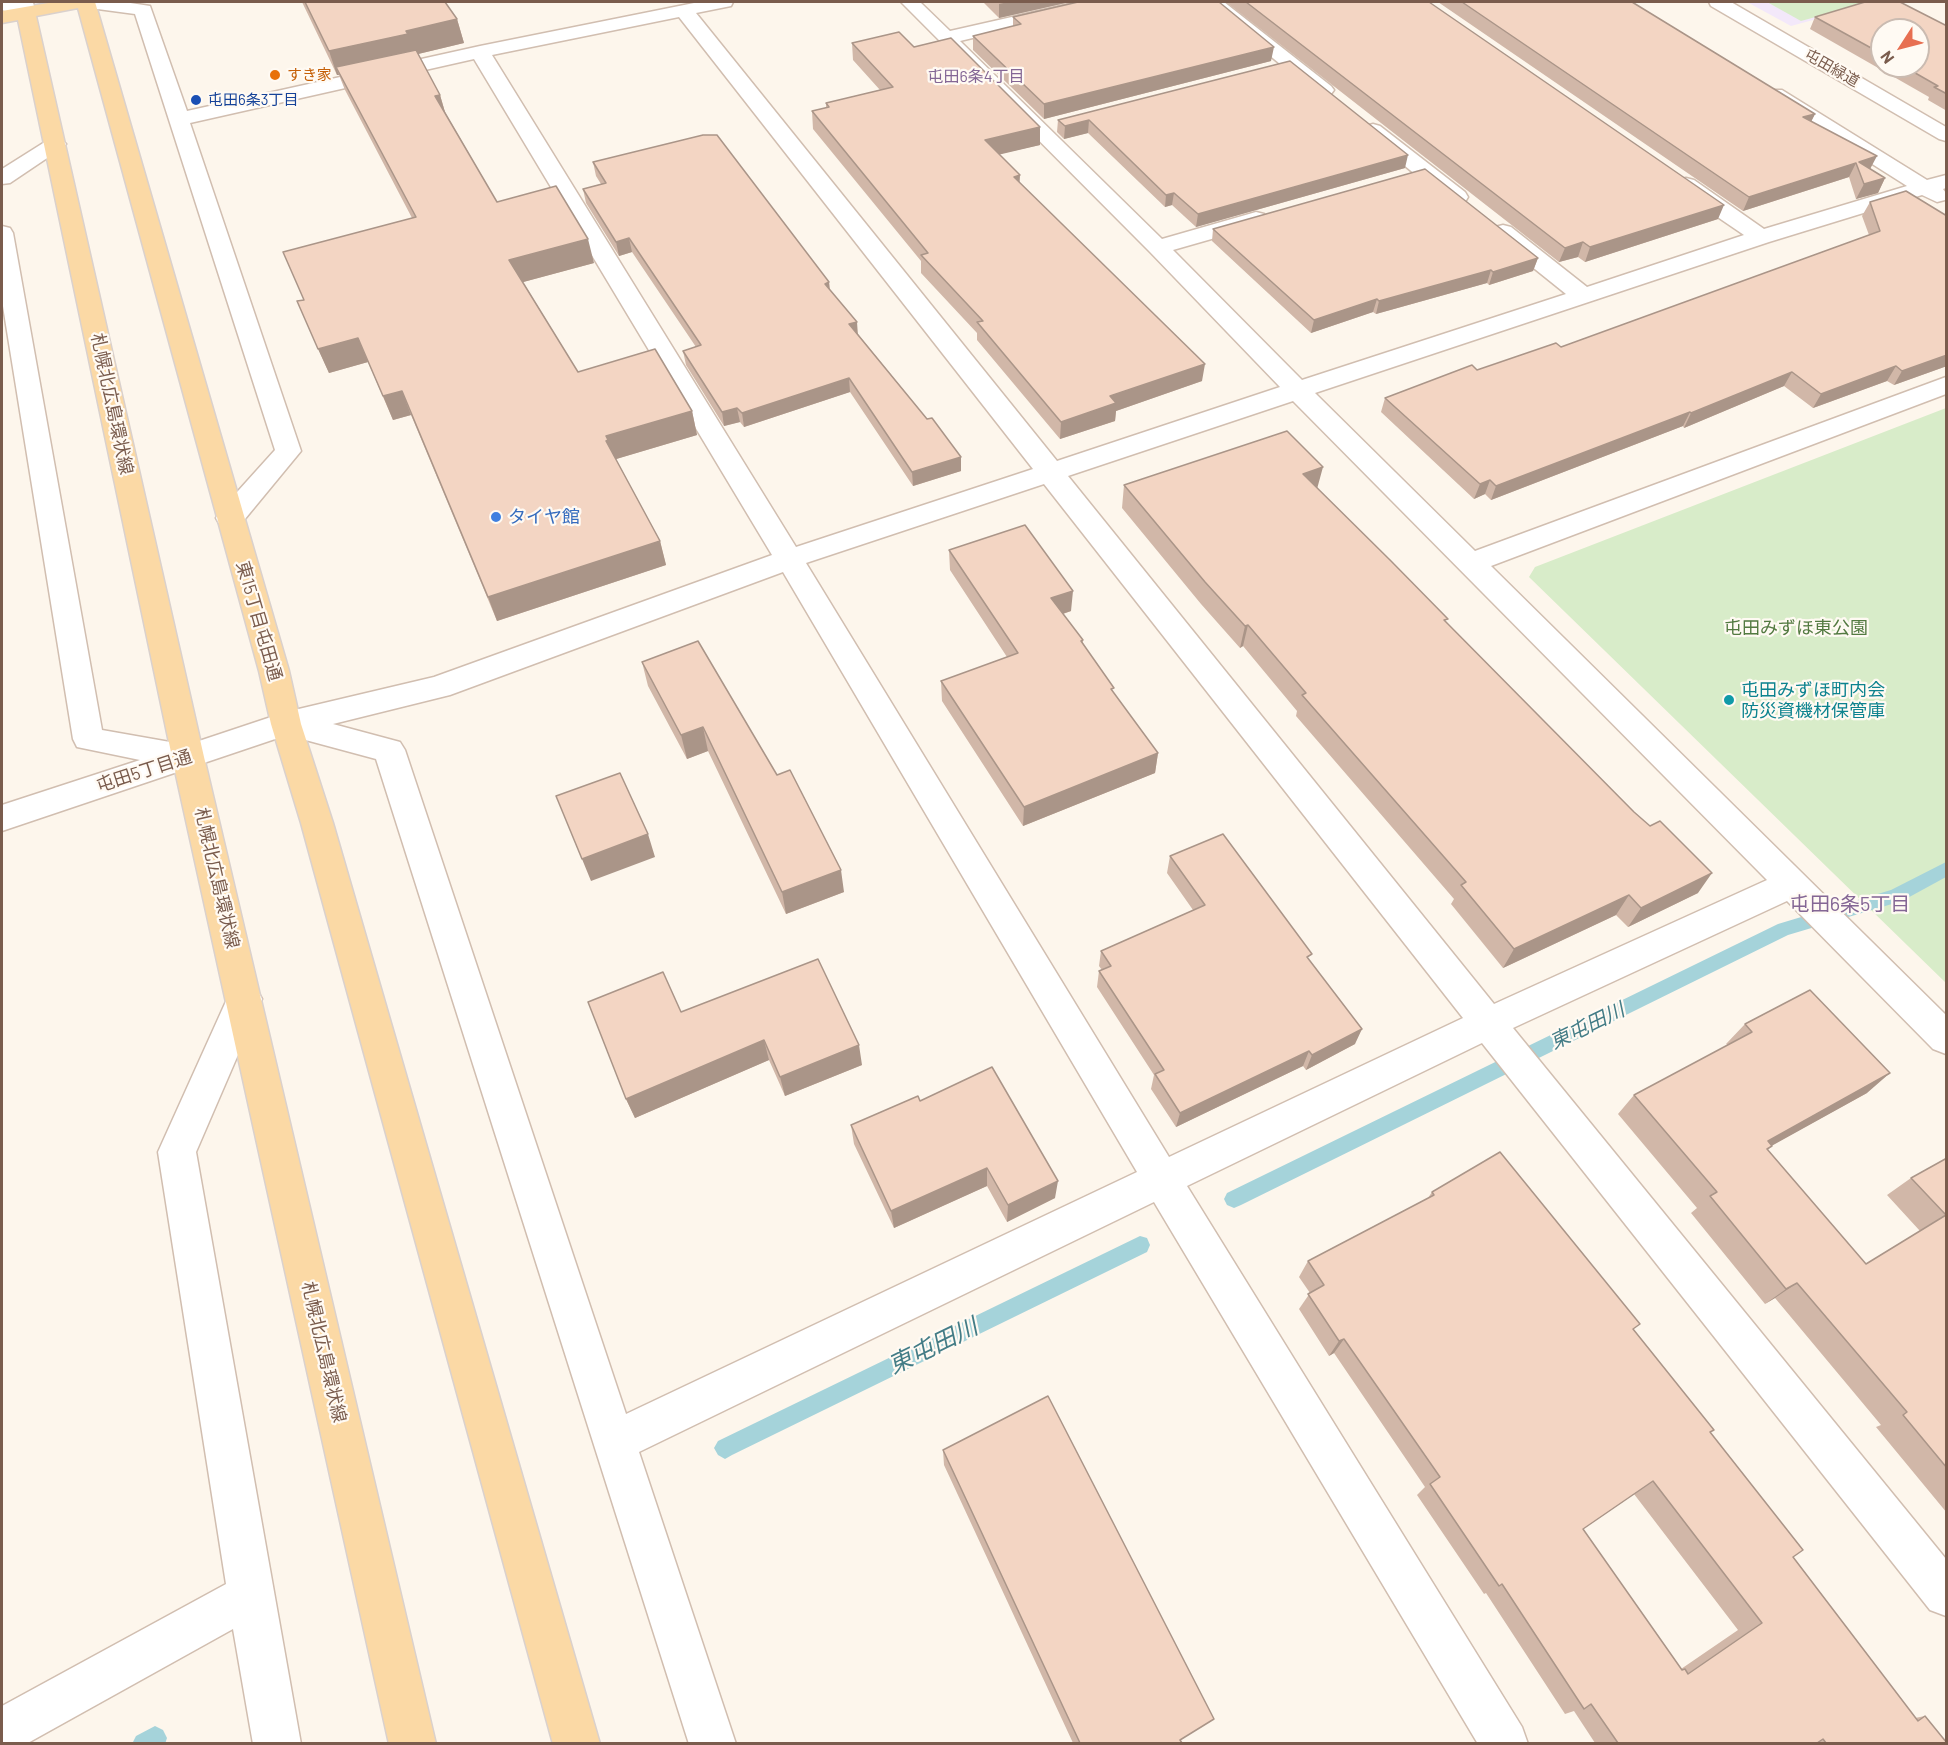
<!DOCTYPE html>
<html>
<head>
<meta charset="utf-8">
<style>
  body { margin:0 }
  #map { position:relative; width:1948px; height:1745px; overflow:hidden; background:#fdf6ec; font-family:Barlow,sans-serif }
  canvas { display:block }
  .frame { position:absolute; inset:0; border:3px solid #7a5c4d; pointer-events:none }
  .north { position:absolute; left:1870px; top:18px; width:60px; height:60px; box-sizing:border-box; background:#fffaf3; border:2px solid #cabbb1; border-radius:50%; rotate:234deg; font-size:16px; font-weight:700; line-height:24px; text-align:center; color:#7a5c4d }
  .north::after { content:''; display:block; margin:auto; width:21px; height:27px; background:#e76f51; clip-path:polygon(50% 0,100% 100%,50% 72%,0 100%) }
</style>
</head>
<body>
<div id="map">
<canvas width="1948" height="1745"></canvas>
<div class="frame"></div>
<div class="north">N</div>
</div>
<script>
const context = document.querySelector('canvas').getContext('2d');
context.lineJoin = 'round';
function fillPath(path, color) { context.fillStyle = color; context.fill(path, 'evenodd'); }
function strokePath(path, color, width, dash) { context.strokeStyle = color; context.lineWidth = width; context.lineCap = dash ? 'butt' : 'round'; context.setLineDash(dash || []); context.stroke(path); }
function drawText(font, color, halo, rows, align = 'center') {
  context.font = font + ' Barlow,"Noto Sans JP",sans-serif'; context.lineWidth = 4.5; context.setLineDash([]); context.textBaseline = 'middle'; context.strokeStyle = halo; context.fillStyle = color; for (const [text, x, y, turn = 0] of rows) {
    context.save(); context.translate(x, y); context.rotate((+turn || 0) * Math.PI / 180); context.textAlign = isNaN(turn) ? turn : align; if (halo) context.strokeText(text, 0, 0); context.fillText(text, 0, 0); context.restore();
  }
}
fillPath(new Path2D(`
  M1747,2H1879L1791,26Z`), '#f3e8fa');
fillPath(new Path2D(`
  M1767,2H1870L1801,21Z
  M1946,408V983L1529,577L1535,567Z`), '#d8ecc9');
fillPath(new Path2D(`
  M1946,862V877L1902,901L1788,935L1241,1205L1234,1208L1227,1205L1224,1199L1227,1193L1778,924L1891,890Z
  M1140,1236L1147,1238L1150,1245L1147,1252L732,1455L725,1459L718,1455L714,1448L718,1441Z
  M155,1726L163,1730L167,1738L165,1744H132L136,1736Z`), '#a5d3da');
const street = new Path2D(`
  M2,2C13,2 28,3 35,12L33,16L26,18L2,10Z
  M81,2H124L150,6L187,111L480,46L699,2H733L731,6L696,13L1057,461L1280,387L1150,252L901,2H920L950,31L1078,2H1109L1107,6L960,41L1162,239L1256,212L1264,214L1267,219L1264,224L1173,250L1302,380L1566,294L1495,237L1492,232L1495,227L1503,225L1511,227L1587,287L1744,235L1678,190L1675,185L1678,180L1686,178L1694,180L1764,229L1907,186L1768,98L1765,94L1768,90H1782L1927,180L1946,175V188L1943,189L1946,193L1945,200L1937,202L1922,195L1769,242L1315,393L1475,551L1946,377V394L1491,566L1946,1015V1054L1933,1049L1787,901L1513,1028L1946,1559V1616L1930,1610L1482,1043L1187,1186L1522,1727L1528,1744H1478L1154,1202L639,1452L736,1744H689L376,759L287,735L2,831V805L140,760L77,747L73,739L2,300V226L10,228L13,233L102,730L187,745L286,712L434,677L772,555L474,59L190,123L301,451L240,525L230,527L220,525L216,518L220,511L275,450L135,14L90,8L83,6ZM679,17L1033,469L796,547L492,55ZM1293,401L1767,880L1494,1004L1068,476ZM1044,484L1463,1018L1169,1157L806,563ZM783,572L1137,1172L626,1414L405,750L400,742L333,724L450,695Z
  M1204,2H1224L1331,86L1334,90L1331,94H1317Z
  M1709,2H1731L1946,127V141L1939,139L1711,6Z
  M1373,124L1380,126L1465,192L1468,197L1465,202L1457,204L1449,202L1366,134L1363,130L1366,126Z
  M55,138L62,140L66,144L62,148L10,183L2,184V169L48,140Z
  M244,984L256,988L262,999L196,1152L301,1744H253L233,1629L26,1744H2V1706L226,1584L158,1152L232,988Z`);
const secondary = new Path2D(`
  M15,2H33L35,12L33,16H19Z`);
const primary = new Path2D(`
  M54,2H95L289,671L301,724L333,823L600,1744H553L301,823L271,724L259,671L78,8L36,16L204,757L436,1744H389L172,757L18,20L2,23V11Z`);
strokePath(street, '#d1beb0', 3);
strokePath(secondary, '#d6c0b0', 3);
strokePath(primary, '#dad1cd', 3);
fillPath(street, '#fff');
fillPath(secondary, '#fff');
fillPath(primary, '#fbd9a5');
fillPath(new Path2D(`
  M302,2H445L457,19L464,43L418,54L440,95L445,112L497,202L594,263L523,282L578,372L692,411L697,435L616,459L660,541L666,565L497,621L411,415L393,420L368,362L329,373L297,301L303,300L412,218L345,90L339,75H337Z
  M983,2H1070L999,18Z
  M1226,2H1429L1718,219L1585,262L1578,257L1559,262Z
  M1438,2H1632L1815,114L1811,121L1870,169L1885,178L1878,193L1856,199L1849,177L1743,211Z
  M1013,17L1271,61L1044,119L973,50V36L1013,26Z
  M1815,17L1947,26V111L1928,100L1929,97L1810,29ZM1882,30L1918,66H1882Z
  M852,43L914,47L1040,145L999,154L1020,183L1202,381L1116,411L1115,421L1060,439L977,340V333L921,273V261L813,129L812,111L826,108V103L880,90L853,60Z
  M1290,61L1405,168L1196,227L1172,205L1165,207L1088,133L1064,139L1057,132L1058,120Z
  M593,162L829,282L830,290L858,334L927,419L961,457V471L913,486L850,392L744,427L740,422L724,426L686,365L683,351L696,347L632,252L619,256L586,203L583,189L601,184L596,176Z
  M1870,202L1947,216V366L1894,385L1887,381L1813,408L1784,386L1684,428L1683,426L1491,500L1485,494L1474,499L1381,412L1385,398L1477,370L1561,347L1869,235L1862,216Z
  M1213,229L1538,258L1533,271L1489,285L1487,283L1376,314L1373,312L1311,333L1212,241Z
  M1124,485L1317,489L1446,623L1698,893L1628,927L1616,915L1503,968L1451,904L1454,899L1296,716L1297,711L1243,646L1240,648L1201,604L1122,508Z
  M949,550L1071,611L1063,614L1083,640V643L1114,693L1158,753L1155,773L1023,826L942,701L941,681L1007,657L950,570Z
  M642,662L777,775L844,892L786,914L708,751L687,759L648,686Z
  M1170,856L1310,961L1355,1044L1306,1070L1303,1066L1176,1127L1151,1089L1154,1075L1097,987L1099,971L1102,970L1099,966L1101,951L1193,910L1167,873Z
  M681,1012L862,1065L785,1096L769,1060L635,1118L626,1099Z
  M1745,1024L1867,1093L1772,1145L1768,1150L1866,1264L1920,1231L1887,1195L1911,1178L1947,1158V1513L1876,1427L1881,1425L1775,1298L1765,1304L1691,1213L1697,1208L1618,1114L1634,1095L1728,1045L1726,1044Z
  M920,1101L1055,1198L1007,1222L987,1186L894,1228L854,1144L851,1125Z
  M1432,1192L1634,1330L1710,1432L1793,1557L1915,1718L1925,1716L1947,1743H1595L1574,1711L1565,1714L1486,1593L1484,1594L1417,1495L1425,1487L1334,1353L1329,1356L1299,1309L1310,1293L1299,1277L1308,1261L1428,1198ZM1634,1494L1738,1630L1681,1669L1583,1529Z
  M943,1450L1182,1743H1073L944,1465Z`), '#d1b7a8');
fillPath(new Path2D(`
  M1008,2H1070L999,18V4Z
  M457,19L464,43L414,55L336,67L339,75H337L329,51L406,31Z
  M1274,47L1271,61L1044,119V104Z
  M440,95L447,119L435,96Z
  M1815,114L1808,128L1803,117Z
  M1089,120L1088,133L1064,139L1065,126Z
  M1040,127V145L985,158V140Z
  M1408,155L1405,168L1196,227L1198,214Z
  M1877,156L1869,171L1859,162Z
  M1856,163L1849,177L1743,211L1749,197Z
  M1020,175L1019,193L1014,177Z
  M1885,178L1878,193L1856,199L1864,184Z
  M1174,193L1172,205L1165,207L1166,195Z
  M1724,205L1718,219L1585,262L1590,247Z
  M629,238L632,252L619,256L616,242Z
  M588,239L594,263L516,284L509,260Z
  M1583,242L1578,257L1559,262L1565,248Z
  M1538,258L1533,271L1489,285L1493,272Z
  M1491,270L1487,283L1376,314L1379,301Z
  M829,282L830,296L825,284Z
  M1377,299L1373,312L1311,333L1314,320Z
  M857,322L858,336L849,324Z
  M358,338L368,362L329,373L318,349Z
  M1947,355V366L1894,385L1902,371Z
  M1205,364L1202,381L1116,411L1115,421L1060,439L1061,422L1110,396Z
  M1896,366L1887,381L1813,408L1821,394Z
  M1792,372L1784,386L1684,428L1691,413Z
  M849,378L850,392L744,427L742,413Z
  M402,391L411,415L393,420L383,396Z
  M737,408L740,422L724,426L722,412Z
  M692,411L697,435L613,460L606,441V436Z
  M1690,412L1683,426L1491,500L1496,486Z
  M961,457V471L913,486L912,472Z
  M1323,467L1317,489L1303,474Z
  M1490,480L1485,494L1474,499L1480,484Z
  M660,541L666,565L497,621L488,597Z
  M1073,591L1071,611L1050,618L1051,598Z
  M1248,625L1243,646L1240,648L1245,626Z
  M703,727L708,751L687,759L681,735Z
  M1158,753L1155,773L1023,826L1024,807Z
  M648,834L655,857L591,881L582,859Z
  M841,870L844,892L786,914L782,892Z
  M1712,873L1698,893L1628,927L1641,908Z
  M1629,895L1616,915L1503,968L1514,949Z
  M1362,1029L1355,1044L1306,1070L1312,1055Z
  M764,1040L769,1060L635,1118L626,1099Z
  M859,1045L862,1065L785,1096L780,1077Z
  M1309,1051L1303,1066L1176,1127L1180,1113Z
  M1890,1073L1867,1093L1748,1159L1768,1141Z
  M987,1168V1186L894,1228L891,1211Z
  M1058,1181L1055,1198L1007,1222L1008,1205Z
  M1797,1283L1775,1298L1765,1304L1786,1289Z
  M1344,1339L1334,1353L1329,1356L1339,1341Z`), '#aa9588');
const building = new Path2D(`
  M305,2H445L457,19L406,31L408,34L329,51Z
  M1078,2H1219L1274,47L1044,104L973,36L1021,24L1013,17Z
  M1246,2H1429L1724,205L1590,247L1583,242L1565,248Z
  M1462,2H1632L1815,114L1803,117L1877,156L1859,162L1885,178L1864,184L1856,163L1749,197Z
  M1865,2H1900L1947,26V94L1934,87L1938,86L1903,66H1918V30H1882V54L1815,17Z
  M899,32L914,47L951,38L1040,127L985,140L1020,175L1014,177L1205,364L1110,396L1116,403L1061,422L977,322L983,321L921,255L928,253L812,111L829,107L826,103L893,87L852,43Z
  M416,50L440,95L435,96L497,202L556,186L588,239L509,260L578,372L655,349L692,411L606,436L608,440L606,441L660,541L488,597L402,391L383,396L358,338L318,349L297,301L304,300L283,252L416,217L336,67Z
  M1290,61L1408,155L1198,214L1174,193L1166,195L1089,120L1065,126L1058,120Z
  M703,135H717L829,282L825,284L857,322L849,324L927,419L932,418L961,457L912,472L849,378L742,413L737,408L722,412L683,351L701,345L629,238L616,242L583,189L606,183L593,162Z
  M1425,169L1538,258L1493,272L1491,270L1379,301L1377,299L1314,320L1213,229Z
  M1906,191L1947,216V355L1902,371L1896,366L1821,394L1792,372L1691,413L1690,412L1496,486L1490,480L1480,484L1385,398L1472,365L1477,370L1556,343L1561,347L1880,231L1870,202Z
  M1287,431L1323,467L1303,474L1391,561L1448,619L1444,620L1634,812L1650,826L1660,821L1712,873L1641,908L1629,895L1514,949L1461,885L1466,882L1302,695L1306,693L1248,625L1245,626L1205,582L1124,485Z
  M1025,525L1073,591L1051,598L1083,640L1081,641L1114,688L1111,689L1158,753L1024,807L941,681L1018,653L949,550Z
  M698,641L777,775L790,770L841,870L782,892L703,727L681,735L642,662Z
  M620,773L648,834L582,859L556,796Z
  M1223,834L1312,954L1307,957L1362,1029L1312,1055L1309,1051L1180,1113L1155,1074L1164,1070L1099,971L1111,966L1101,951L1205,905L1170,856Z
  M818,959L859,1045L780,1077L764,1040L626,1099L588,1002L663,972L681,1012Z
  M1810,990L1890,1073L1768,1141L1772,1146L1767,1149L1866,1264L1946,1215L1911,1178L1947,1158V1468L1903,1415L1907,1412L1797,1283L1786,1289L1710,1196L1717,1192L1634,1095L1752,1032L1745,1024Z
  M992,1067L1058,1181L1008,1205L987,1168L891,1211L851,1125L918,1096L920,1101Z
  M1500,1152L1640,1324L1633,1329L1714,1430L1710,1432L1803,1550L1793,1557L1918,1721L1925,1716L1947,1743H1826L1823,1739L1817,1743H1618L1591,1704L1584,1709L1502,1584L1499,1586L1430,1484L1440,1477L1344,1339L1339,1341L1308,1294L1324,1285L1308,1261L1434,1195L1432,1192ZM1653,1481L1762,1623L1688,1674L1685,1669L1682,1670L1583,1529Z
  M1048,1396L1214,1719L1180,1740L1182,1743H1080L943,1450Z`);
fillPath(building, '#f3d5c3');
strokePath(building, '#aa9588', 1.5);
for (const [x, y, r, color] of [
  [275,75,6,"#e8710a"],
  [196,100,6,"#1a4fb4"],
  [496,517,6,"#3f7fe0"],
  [1729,700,6,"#0f9aa8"]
]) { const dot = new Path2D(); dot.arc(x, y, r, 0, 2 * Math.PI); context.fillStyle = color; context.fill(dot); strokePath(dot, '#fffaf3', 2); }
drawText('15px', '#7a5c4d', '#fffaf3', [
  ["屯田緑道",1832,68,30]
]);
drawText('15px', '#c56008', '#fffaf3', [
  ["すき家",287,75]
], 'left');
drawText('15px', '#164399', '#fffaf3', [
  ["屯田6条3丁目",208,100]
], 'left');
drawText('16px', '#846695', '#fffaf3', [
  ["屯田6条4丁目",976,77]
]);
drawText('18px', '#7a5c4d', '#fffaf3', [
  ["札幌北広島環状線",112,404,78],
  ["東15丁目屯田通",259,621,74],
  ["屯田5丁目通",144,771,-18],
  ["札幌北広島環状線",217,878,77],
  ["札幌北広島環状線",324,1352,77]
]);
drawText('18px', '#366cbe', '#fffaf3', [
  ["タイヤ館",508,517]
], 'left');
drawText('18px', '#537a41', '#fffaf3', [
  ["屯田みずほ東公園",1796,628]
]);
drawText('18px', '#0d838f', '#fffaf3', [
  ["屯田みずほ町内会",1741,690],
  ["防災資機材保管庫",1741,711]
], 'left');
drawText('20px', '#846695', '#fffaf3', [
  ["屯田6条5丁目",1850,904]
]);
drawText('italic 20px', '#437c86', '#fffaf3', [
  ["東屯田川",1587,1026,-26]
]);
drawText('italic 24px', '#437c86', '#fffaf3', [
  ["東屯田川",933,1346,-26]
]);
</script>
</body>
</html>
